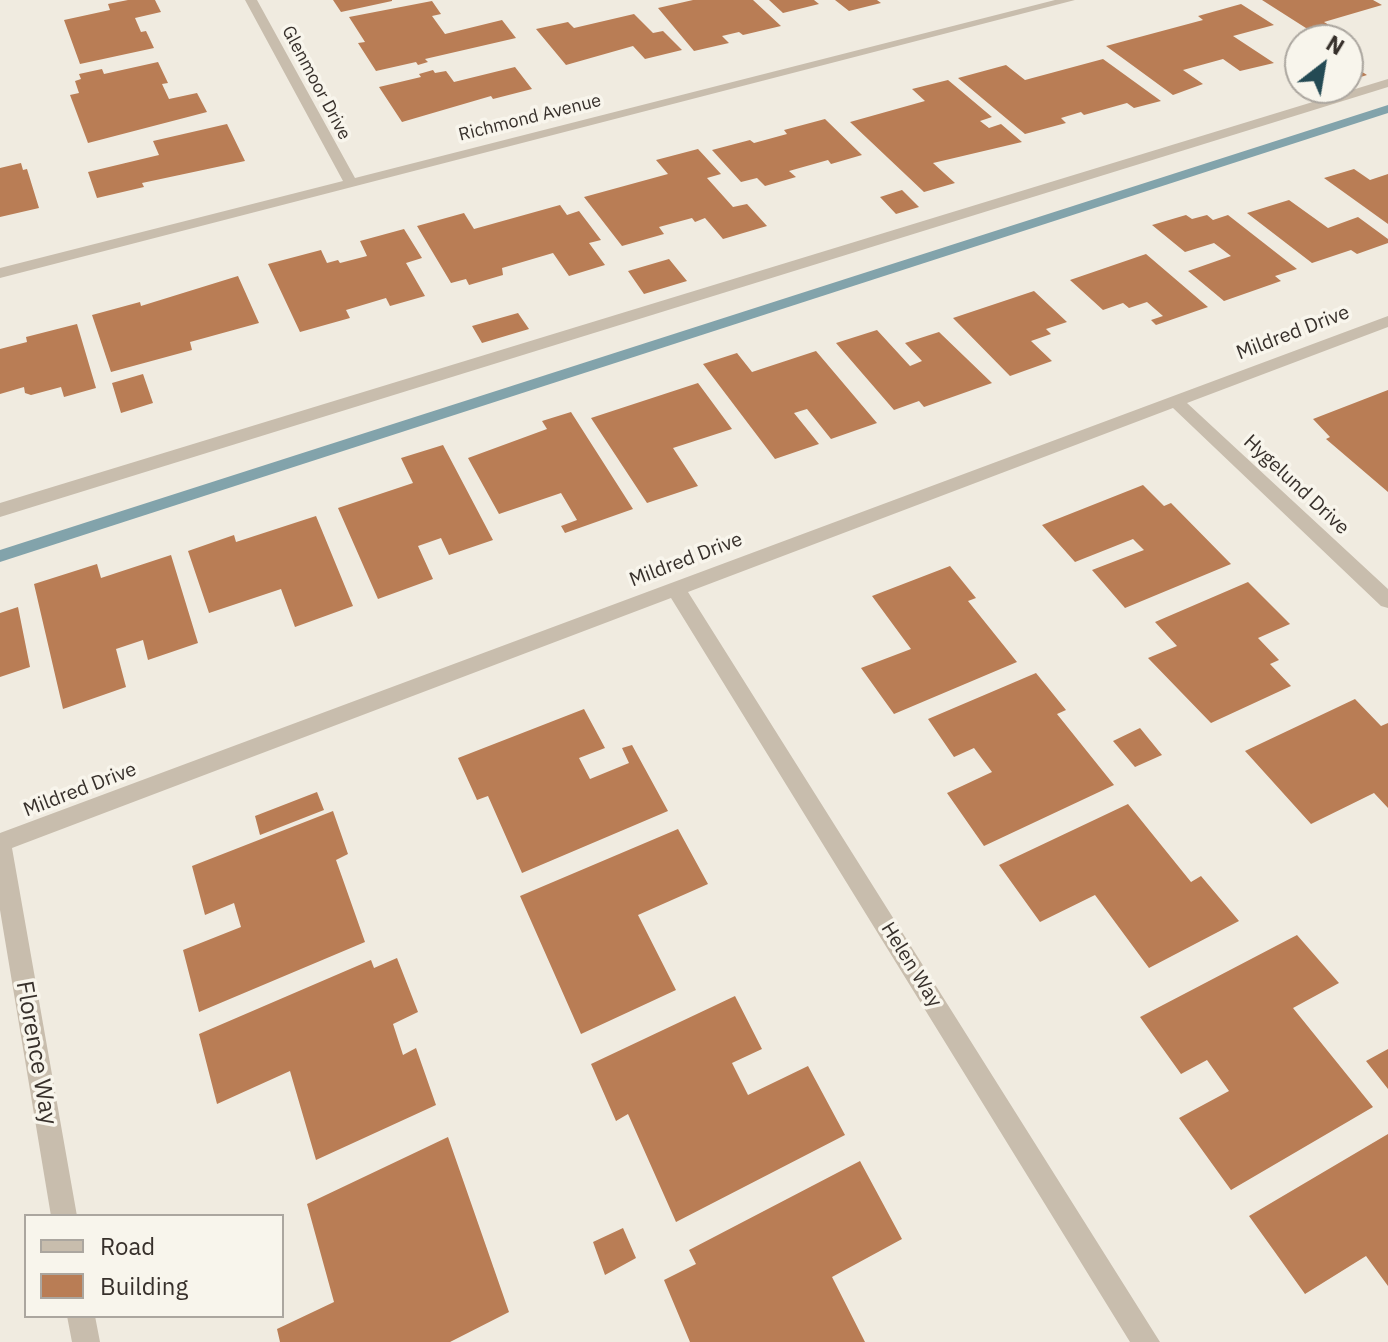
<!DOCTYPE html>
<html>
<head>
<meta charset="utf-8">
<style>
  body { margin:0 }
  #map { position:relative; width:1388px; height:1342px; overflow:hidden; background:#f0ebe0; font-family:"IBM Plex Sans",sans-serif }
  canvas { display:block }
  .legend { position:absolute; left:24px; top:1214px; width:260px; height:104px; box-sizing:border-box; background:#f8f5ec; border:2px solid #aba69f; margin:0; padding:10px 14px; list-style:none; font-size:24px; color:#37302b }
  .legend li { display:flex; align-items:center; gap:16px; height:40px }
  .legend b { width:40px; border:2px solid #aba69f }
  .north { position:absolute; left:1284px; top:24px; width:80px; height:80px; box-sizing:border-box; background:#f8f5ec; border:2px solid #aba69f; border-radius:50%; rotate:31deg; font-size:22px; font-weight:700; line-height:32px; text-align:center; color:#37302b }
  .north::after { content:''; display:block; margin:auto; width:28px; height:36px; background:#244a54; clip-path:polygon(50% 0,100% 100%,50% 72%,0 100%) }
</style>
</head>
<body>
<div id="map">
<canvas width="1388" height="1342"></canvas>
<ul class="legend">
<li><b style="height:10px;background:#c8bdad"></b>Road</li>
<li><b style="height:22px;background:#b97d55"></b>Building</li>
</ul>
<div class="north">N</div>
</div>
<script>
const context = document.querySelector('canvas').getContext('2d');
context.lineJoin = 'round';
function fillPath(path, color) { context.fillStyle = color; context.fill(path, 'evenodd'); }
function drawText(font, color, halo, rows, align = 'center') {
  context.font = font + ' "IBM Plex Sans",sans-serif'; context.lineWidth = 7; context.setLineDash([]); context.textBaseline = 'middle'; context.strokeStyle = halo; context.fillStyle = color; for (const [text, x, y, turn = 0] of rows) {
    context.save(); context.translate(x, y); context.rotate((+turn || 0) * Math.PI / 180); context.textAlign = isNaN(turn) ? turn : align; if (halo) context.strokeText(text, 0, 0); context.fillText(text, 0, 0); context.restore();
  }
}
fillPath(new Path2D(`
  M1388,105V113L0,562V550Z`), '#82a3ab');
fillPath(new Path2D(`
  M128,0H155L161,12L135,18L141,32L146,31L154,48L80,64L64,20L110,10L108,4Z
  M333,0H392V1L341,12Z
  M693,0H753L781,26L743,35L739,32L722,36L729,43L694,51L658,8Z
  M769,0H814L819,4L783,13Z
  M835,0H877L881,3L849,11Z
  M1262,0H1373L1382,5L1324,22L1339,31L1320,37Z
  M432,1L441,14L432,16L445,34L502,20L516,38L425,59L428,62L418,65L416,62L376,71L358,43L365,42L349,17Z
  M1241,4L1274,25L1233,36L1274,63L1240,71L1223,59L1183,70L1203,84L1173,95L1106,46L1203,20L1198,16Z
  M634,14L653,33L663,31L682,50L645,59L633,46L566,65L536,29L568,22L574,28Z
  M1103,59L1161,101L1134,108L1127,103L1084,115L1081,112L1061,118L1066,123L1025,134L958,78L1006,65L1025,80Z
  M158,62L168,83L162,84L169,99L197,93L207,112L88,143L70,95L79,93L75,81L81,79L79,74L102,69L104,74Z
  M1348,63L1367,75L1348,81Z
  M515,67L532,89L493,99L491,96L402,122L379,87L421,77L419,74L433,70L435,73L446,71L454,82Z
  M948,80L992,117L980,121L989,128L1001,124L1022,142L933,163L955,183L924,192L850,122L925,101L912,89Z
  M825,119L862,155L831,164L828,160L789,171L796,177L765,186L757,178L741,182L712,150L750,140L754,143L787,134L784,130Z
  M227,124L245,161L142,183L144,187L97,198L88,172L159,155L153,141Z
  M698,149L721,174L707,178L733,207L747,204L767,226L723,239L705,218L695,222L692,218L659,227L664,234L622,246L584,197L668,174L656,160Z
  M21,163L23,170L27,169L39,208L0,217V168Z
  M1354,169L1370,180L1388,174V224L1324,178Z
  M902,190L919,207L896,214L880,197Z
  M1289,200L1328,228L1358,217L1388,239V243L1357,254L1351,250L1312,263L1247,213Z
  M560,205L567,215L579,211L601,240L589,243L605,265L569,276L553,253L502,268L503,275L469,285L466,279L451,283L417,226L464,213L474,229Z
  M1186,215L1192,219L1207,215L1213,220L1228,215L1297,269L1275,276L1281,281L1224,301L1188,271L1231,256L1214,243L1185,252L1152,225Z
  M404,229L422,258L406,263L425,296L390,306L386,298L346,310L350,318L300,332L268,264L321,250L327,263L338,260L340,263L367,256L360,241Z
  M1146,254L1208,307L1156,325L1151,320L1163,316L1147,302L1129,308L1123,303L1103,310L1070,280Z
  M669,259L687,281L644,294L628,271Z
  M238,276L259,323L190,342L192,350L111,372L92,315L140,302L141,306Z
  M1034,291L1067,322L1046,329L1051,334L1031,341L1052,361L1010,376L953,318Z
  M518,313L529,329L482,343L472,326Z
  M77,324L96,388L64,397L61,387L31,395L25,393L24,387L0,394V349L27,342L26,337Z
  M877,330L910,366L922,361L905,343L939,332L992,383L924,407L919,401L894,410L836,343Z
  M816,351L877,423L831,439L807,409L794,413L819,444L775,459L703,364L737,353L752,372Z
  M143,374L153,403L121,413L112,383Z
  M698,383L732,429L673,448L698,486L647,503L591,418Z
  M1388,390V492L1326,439L1330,437L1313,419Z
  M571,412L633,509L565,533L561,526L577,520L561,493L499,514L468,458L547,429L542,421Z
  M443,445L493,540L449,555L441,538L418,546L433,579L378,599L338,508L413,483L401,458Z
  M1143,485L1164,506L1171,503L1231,564L1125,608L1092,570L1144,550L1133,539L1075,562L1042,525Z
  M316,516L353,606L295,627L281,589L209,613L188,551L234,535L236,542Z
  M171,555L198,643L148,660L143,640L116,649L126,687L63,709L34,584L97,564L101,578Z
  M950,566L976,598L968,601L1017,662L894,714L861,668L911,649L872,596Z
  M1248,582L1290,624L1258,638L1279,660L1270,664L1291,686L1211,723L1148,658L1177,646L1155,622Z
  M18,607L30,667L0,677V613Z
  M1036,673L1066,710L1057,714L1114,785L984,846L947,793L992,772L974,748L954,757L928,719Z
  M1355,699L1381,726L1388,723V808L1374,793L1311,824L1245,751Z
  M584,709L605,748L579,758L590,779L629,763L622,748L632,745L668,811L522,873L488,796L477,800L458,758Z
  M1140,728L1162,755L1135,767L1113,741Z
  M317,792L324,810L260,835L255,816Z
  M1128,804L1191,882L1201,876L1239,921L1149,968L1095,895L1040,922L999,865Z
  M333,811L348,854L336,860L365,942L199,1012L183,950L241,927L234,903L205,915L192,866Z
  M678,829L708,884L638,915L676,990L581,1034L520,896Z
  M1297,935L1339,983L1293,1008L1373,1107L1231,1190L1179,1118L1229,1091L1207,1060L1181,1074L1140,1017Z
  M397,958L418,1012L393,1024L403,1055L416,1048L436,1105L316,1160L290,1071L217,1104L199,1034L371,960L374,968Z
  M735,996L762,1049L732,1063L748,1095L808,1066L845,1135L676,1222L628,1114L616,1121L591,1064Z
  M1388,1049V1089L1366,1061Z
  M1388,1134V1286L1366,1256L1305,1294L1249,1216Z
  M448,1137L509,1312L450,1342H280L277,1329L334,1302L307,1204Z
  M860,1161L902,1239L832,1277L865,1342H690L664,1280L696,1264L689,1250Z
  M623,1228L636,1258L605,1275L593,1242Z`), '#b97d55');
fillPath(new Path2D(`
  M1388,79V87L0,517V503Z`), '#c8bdad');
fillPath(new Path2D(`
  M245,0H257L355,178L1055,0H1075L0,278V268L343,181Z
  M1388,316V327L1187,403L1388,589V608L1381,606L1173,408L688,592L1160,1342H1130L671,598L12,848L77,1216H51L0,910V833Z
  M67,1316H95L100,1342H72Z`), '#c8bdad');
drawText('18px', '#37302b', '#f8f5ec', [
  ["Glenmoor Drive",316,83,62],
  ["Richmond Avenue",530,118,-14]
]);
drawText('20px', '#37302b', '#f8f5ec', [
  ["Mildred Drive",1293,333,-21],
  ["Hygelund Drive",1296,485,43],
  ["Mildred Drive",686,560,-21],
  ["Mildred Drive",80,790,-21],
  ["Helen Way",911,965,58]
]);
drawText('24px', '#37302b', '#f8f5ec', [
  ["Florence Way",36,1053,80]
]);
</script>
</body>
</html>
